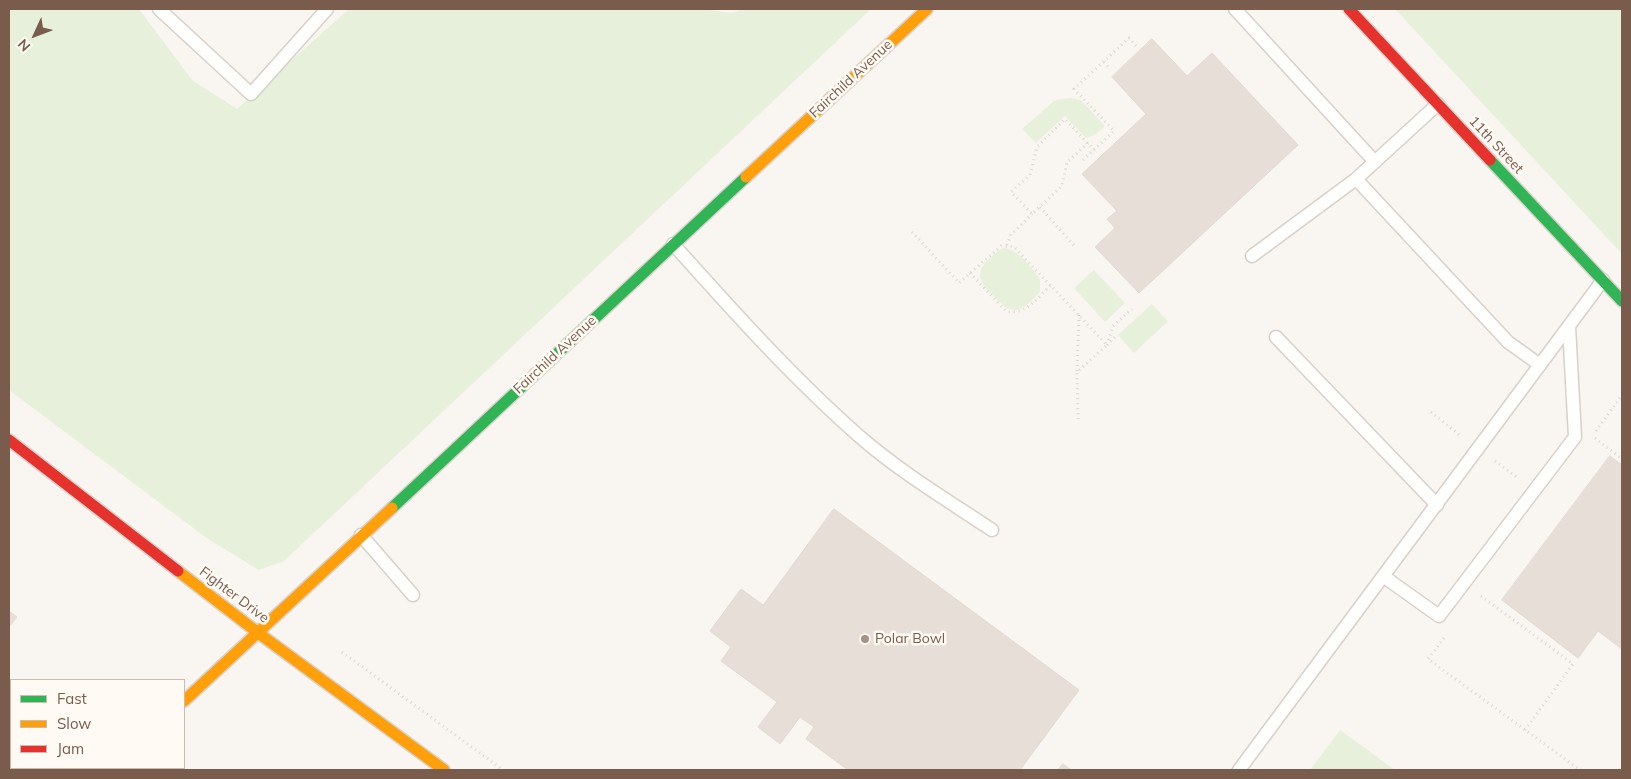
<!DOCTYPE html>
<html>
<head>
<meta charset="utf-8">
<style>
  body { margin:0 }
  #map { position:relative; width:1631px; height:779px; overflow:hidden; background:#f9f5f0; font-family:Mulish,sans-serif }
  canvas { display:block }
  .frame { position:absolute; inset:0; border:10px solid #7a5c4d; pointer-events:none }
  .legend { position:absolute; left:10px; top:679px; width:175px; height:90px; box-sizing:border-box; background:#fffaf3; border:1px solid #cabbb1; margin:0; padding:6px 9px; list-style:none; font-size:15px; color:#7a5c4d }
  .legend li { display:flex; align-items:center; gap:10px; height:25px }
  .legend b { width:25px; border:1px solid #cabbb1 }
  .north { position:absolute; left:10px; top:10px; width:50px; height:50px; -webkit-text-stroke:4px #fffaf3; paint-order:stroke; rotate:227deg; font-size:14px; font-weight:700; line-height:20px; text-align:center; color:#7a5c4d }
  .north::after { content:''; display:block; margin:auto; width:18px; height:22px; background:#7a5c4d; clip-path:polygon(50% 0,100% 100%,50% 72%,0 100%) }
</style>
</head>
<body>
<div id="map">
<canvas width="1631" height="779"></canvas>
<div class="frame"></div>
<ul class="legend">
<li><b style="height:6px;background:#30b455"></b>Fast</li>
<li><b style="height:6px;background:#ff9f0a"></b>Slow</li>
<li><b style="height:6px;background:#e5322d"></b>Jam</li>
</ul>
<div class="north">N</div>
</div>
<script>
const context = document.querySelector('canvas').getContext('2d');
context.lineJoin = 'round';
function fillPath(path, color) { context.fillStyle = color; context.fill(path, 'evenodd'); }
function strokePath(path, color, width, dash) { context.strokeStyle = color; context.lineWidth = width; context.lineCap = dash ? 'butt' : 'round'; context.setLineDash(dash || []); context.stroke(path); }
function drawText(font, color, halo, rows, align = 'center') {
  context.font = font + ' Mulish,sans-serif'; context.lineWidth = 5; context.setLineDash([]); context.textBaseline = 'middle'; context.strokeStyle = halo; context.fillStyle = color; for (const [text, x, y, turn = 0] of rows) {
    context.save(); context.translate(x, y); context.rotate((+turn || 0) * Math.PI / 180); context.textAlign = isNaN(turn) ? turn : align; if (halo) context.strokeText(text, 0, 0); context.fillText(text, 0, 0); context.restore();
  }
}
fillPath(new Path2D(`
  M9,9H139L192,80L237,109L349,9H701L733,13L743,9H871L284,561L259,570L208,539L9,390Z
  M1395,9H1622V254Z
  M1069,98L1081,100L1105,126L1096,134L1086,138L1065,116L1036,143L1022,129L1054,101Z
  M1003,248C1017,248 1034,269 1040,280V292C1030,302 1020,316 1005,307C991,292 968,279 988,260C993,255 997,251 1003,248Z
  M1094,270L1125,303L1105,322L1074,288Z
  M1152,304L1168,321L1134,353L1118,335Z
  M1340,730L1395,770H1310Z`), '#e7f0db');
const building = new Path2D(`
  M1152,39L1187,76L1212,53L1298,145L1139,293L1095,247L1115,228L1107,219L1117,211L1082,174L1146,114L1112,77Z
  M1610,456L1622,465V649L1598,631L1578,658L1502,600Z
  M834,509L1079,690L1020,770H848L806,739L814,727L800,717L780,744L758,727L777,702L721,661L731,647L710,631L741,589L763,605Z
  M9,611L17,617L9,627Z
  M1063,764L1071,770H1058Z`);
fillPath(building, '#e6ded7');
strokePath(building, '#e2d8d2', 1);
const lane = new Path2D(`
  M159,9L251,94L327,9
  M1235,9L1375,162
  M1356,179L1508,342L1540,365
  M673,244C732,310 792,377 859,436C900,472 947,500 992,530
  M1252,256L1356,179L1438,104
  M1276,337L1437,505
  M361,535L413,595
  M1383,576L1439,616L1575,437L1569,326
  M1239,770L1603,280`);
const street = new Path2D(`
  M111,770L114,768`);
const fast = new Path2D(`
  M1490,160L1622,301
  M392,508L746,177`);
const slow = new Path2D(`
  M746,177L927,9
  M178,571L257,632L444,770
  M184,701L392,508`);
const jam = new Path2D(`
  M1349,9L1490,160
  M9,440L178,571`);
strokePath(lane, '#d7d1cb', 15);
strokePath(street, '#d7d1cb', 26);
strokePath(fast, '#d9d2cb', 14);
strokePath(slow, '#d9d2cb', 14);
strokePath(jam, '#d9d2cb', 14);
strokePath(new Path2D(`
  M1104,62L1110,69
  M1088,143L1067,162L1062,186L1032,214L1011,192L1030,175L1037,147L1065,119L1094,150
  M1083,160L1114,131L1074,89L1129,38L1136,46
  M1040,207L1076,248
  M912,232L959,283L1001,246L1014,247L1107,345L1077,372L1078,419
  M1007,245L1011,235L1032,214
  M970,273L1006,311C1026,316 1038,297 1051,285
  M1107,345L1113,326L1132,309
  M1107,345L1115,337
  M1077,371L1079,315
  M1431,412L1462,437
  M1596,431L1622,395
  M1595,438L1622,459
  M1495,461L1518,478
  M1481,596L1573,664L1525,730
  M1444,638L1428,659L1580,770
  M342,652L503,770`), '#dcd5d0', 3, [1, 4]);
strokePath(lane, '#fefefd', 12);
strokePath(street, '#fefefd', 24);
strokePath(fast, '#30b455', 11);
strokePath(slow, '#ff9f0a', 11);
strokePath(jam, '#e5322d', 11);
for (const [x, y, r, color] of [
  [865,639,5,"#a69286"]
]) { const dot = new Path2D(); dot.arc(x, y, r, 0, 2 * Math.PI); context.fillStyle = color; context.fill(dot); strokePath(dot, '#fffaf3', 2); }
drawText('14px', '#7a5c4d', '#fffaf3', [
  ["Fairchild Avenue",851,79,-43],
  ["11th Street",1496,145,47],
  ["Fairchild Avenue",555,355,-43],
  ["Fighter Drive",234,595,37]
]);
drawText('14px', '#7a5c4d', '#fffaf3', [
  ["Polar Bowl",875,639]
], 'left');
</script>
</body>
</html>
